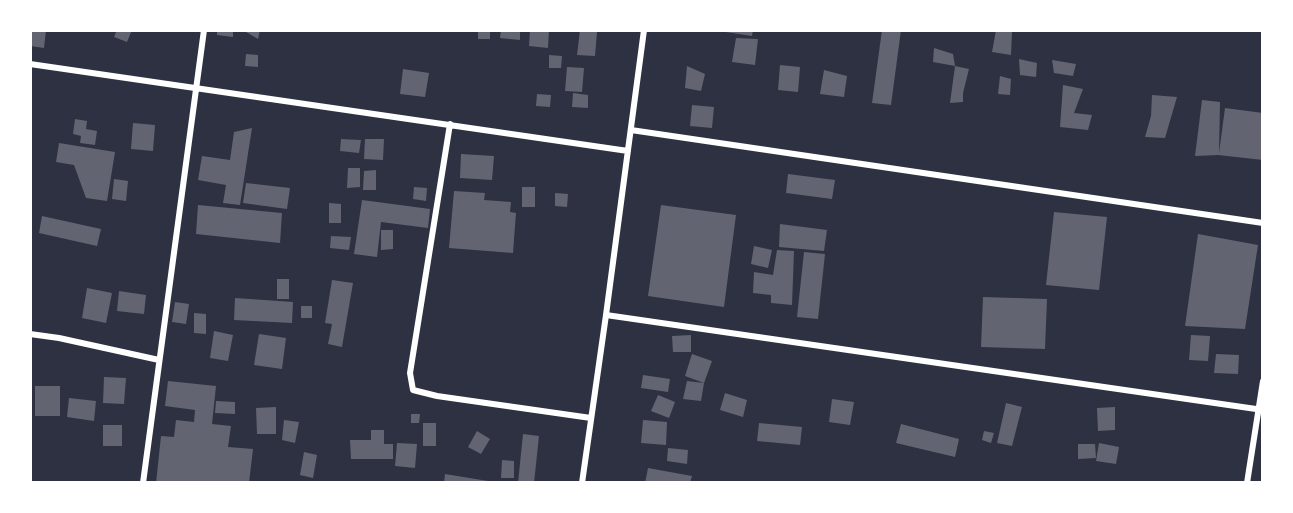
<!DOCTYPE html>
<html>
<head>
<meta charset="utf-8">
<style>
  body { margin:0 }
  #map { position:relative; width:1293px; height:513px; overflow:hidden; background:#2d3142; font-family:"Open Sans",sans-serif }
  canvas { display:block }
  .frame { position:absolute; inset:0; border:32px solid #fff; pointer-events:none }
</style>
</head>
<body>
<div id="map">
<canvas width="1293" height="513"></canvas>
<div class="frame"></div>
</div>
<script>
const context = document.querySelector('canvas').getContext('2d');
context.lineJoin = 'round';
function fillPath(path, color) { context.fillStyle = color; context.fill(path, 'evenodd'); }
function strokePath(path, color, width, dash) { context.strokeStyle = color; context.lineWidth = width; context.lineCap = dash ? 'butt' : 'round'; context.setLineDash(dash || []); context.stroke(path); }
fillPath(new Path2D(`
  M30,30H46L44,48L30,46Z
  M117,30H132L127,42L114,37Z
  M217,30H233V37L217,35Z
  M246,30H260L258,39L246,32Z
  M478,30H490V39H478Z
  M501,30H520V40L500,38Z
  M530,30H549L548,48L529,46Z
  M580,30L597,32L595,56L577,55Z
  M719,30H753L752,36L719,31Z
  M882,30H901L891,105L872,103Z
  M996,30L1012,32L1011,55L992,52Z
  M736,38L758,39L755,65L732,62Z
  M934,48L953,54L955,66L933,62Z
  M246,54L258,55V67L245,66Z
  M549,55L562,56L561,68H549Z
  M1019,59L1037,63L1036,77L1020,75Z
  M1052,60L1076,64L1073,76L1054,73Z
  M780,65L800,67L798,92L778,90Z
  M687,66L705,74L701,91L685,88Z
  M955,66L969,69L963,93V102L950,103Z
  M567,67L584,68L582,92L565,91Z
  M403,69L429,73L425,97L400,94Z
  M824,70L847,76L844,97L820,94Z
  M1000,76L1011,79L1010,95L998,94Z
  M1063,85L1083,89L1074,113L1092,115L1088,130L1060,127Z
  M573,93L588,95V108L572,107Z
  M537,94L551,95L550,107L536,106Z
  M1152,95L1177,97L1165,138L1145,137L1151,116Z
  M1202,100L1220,102L1219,153L1225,108L1263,113V160L1218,155L1195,156Z
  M692,105L714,107L712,128L690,126Z
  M75,119L87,121L86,129L97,131L95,145L80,143L81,136L73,134Z
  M133,123L155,125L153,151L131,149Z
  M252,128L240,205L223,203L226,185L198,180L202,156L230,160L234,132Z
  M341,139L361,140L359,153L340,151Z
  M365,139H384L383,160L364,159Z
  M59,143L115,152L107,201L86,198L74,165L56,162Z
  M461,154L494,156L492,180L460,178Z
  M348,168H360V187L347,188Z
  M376,170V190H363L364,171Z
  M788,174L835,180L832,199L786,193Z
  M114,179L128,181L126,201L112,199Z
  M246,183L290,188L287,209L243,203Z
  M414,187L427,188L426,201L413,199Z
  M522,187H535V207H522Z
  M454,191L485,193L484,200L511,202L510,212L516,213L513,253L449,248Z
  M555,193L568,194L567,207L555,206Z
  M362,200L430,209L428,228L381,222L377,257L354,254Z
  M329,203L341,204V223H329Z
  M198,205L282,213L280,243L196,234Z
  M661,205L736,215L724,307L648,296Z
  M1054,212L1107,217L1099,290L1046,285Z
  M42,216L101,229L97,246L39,233Z
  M780,224L827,230L824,251L779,247Z
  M381,230H393V249L381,250Z
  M1198,234L1258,245L1245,329L1185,326Z
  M331,236L351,237L349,250L330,248Z
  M754,246L772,250L768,268L751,264Z
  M777,250L794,251L792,305L771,303V295L753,293L754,272L773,275Z
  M804,252L825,254L818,319L797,317Z
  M277,279H289V299H277Z
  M332,280L353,283L342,347L328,344L332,324L325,323Z
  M87,288L112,293L106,323L82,318Z
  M119,291L146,295L144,314L117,311Z
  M983,297L1047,299L1045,349L981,347Z
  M235,298L293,302L292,323L234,320Z
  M175,302L189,304L186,324L172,322Z
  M301,306H312V318H301Z
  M194,313L206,314V334L194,333Z
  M214,331L233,335L228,361L210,358Z
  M259,334L286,338L282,369L254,365Z
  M691,335V352H673L672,336Z
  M1191,335L1210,336L1208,361L1189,360Z
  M692,354L712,361L704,383L685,376Z
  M1216,354L1239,355L1238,374L1214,373Z
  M643,375L670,379L668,392L641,388Z
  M104,377L126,378L124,404L103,403Z
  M168,381L216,386L212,424L231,426L228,447L253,449L249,483H156L161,436L174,437L176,420L194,422L195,410L165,406Z
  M687,381L704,383L701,401L683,399Z
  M35,386H60V416H35Z
  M725,393L747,400L743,417L720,410Z
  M658,395L675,402L669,418L651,411Z
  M69,398L96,401L94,421L67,417Z
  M832,399L854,402L850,425L829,422Z
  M216,401L235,402V414L215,413Z
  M1006,403L1022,407L1012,446L997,443Z
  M276,407V434H257L256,408Z
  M1115,407V430L1098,431L1097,408Z
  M411,414H420L419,423H411Z
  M284,420L299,422L295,443L282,440Z
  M643,420L667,422L666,445L641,443Z
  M423,423H436V446H423Z
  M759,423L802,427L800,445L757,441Z
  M901,424L959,439L955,457L896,443Z
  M103,425H122V446H103Z
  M371,430H384V444H393V459H351L350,440H371Z
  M477,431L490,439L481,454L468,447Z
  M984,431L994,433L991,443L982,440Z
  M523,434L539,436L534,483H518Z
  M397,443L417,444L415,468L395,466Z
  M1099,443L1119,447L1116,464L1096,461Z
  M1078,444H1095L1096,458L1078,459Z
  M668,448L688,450L687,464L667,461Z
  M304,452L317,455L313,478L300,475Z
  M502,460L514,461V478H501Z
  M648,468L692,476L690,483H645Z
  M445,474L488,481L487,483H444Z`), '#626471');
strokePath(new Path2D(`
  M30,64L628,151
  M450,124L410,373L413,390L437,396L591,418
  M631,130L1263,223
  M606,315L1263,410
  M30,334L59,338L159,360
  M143,483L204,30
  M582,483L606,315L644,30
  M1247,483L1263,381`), '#fff', 6);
</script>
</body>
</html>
